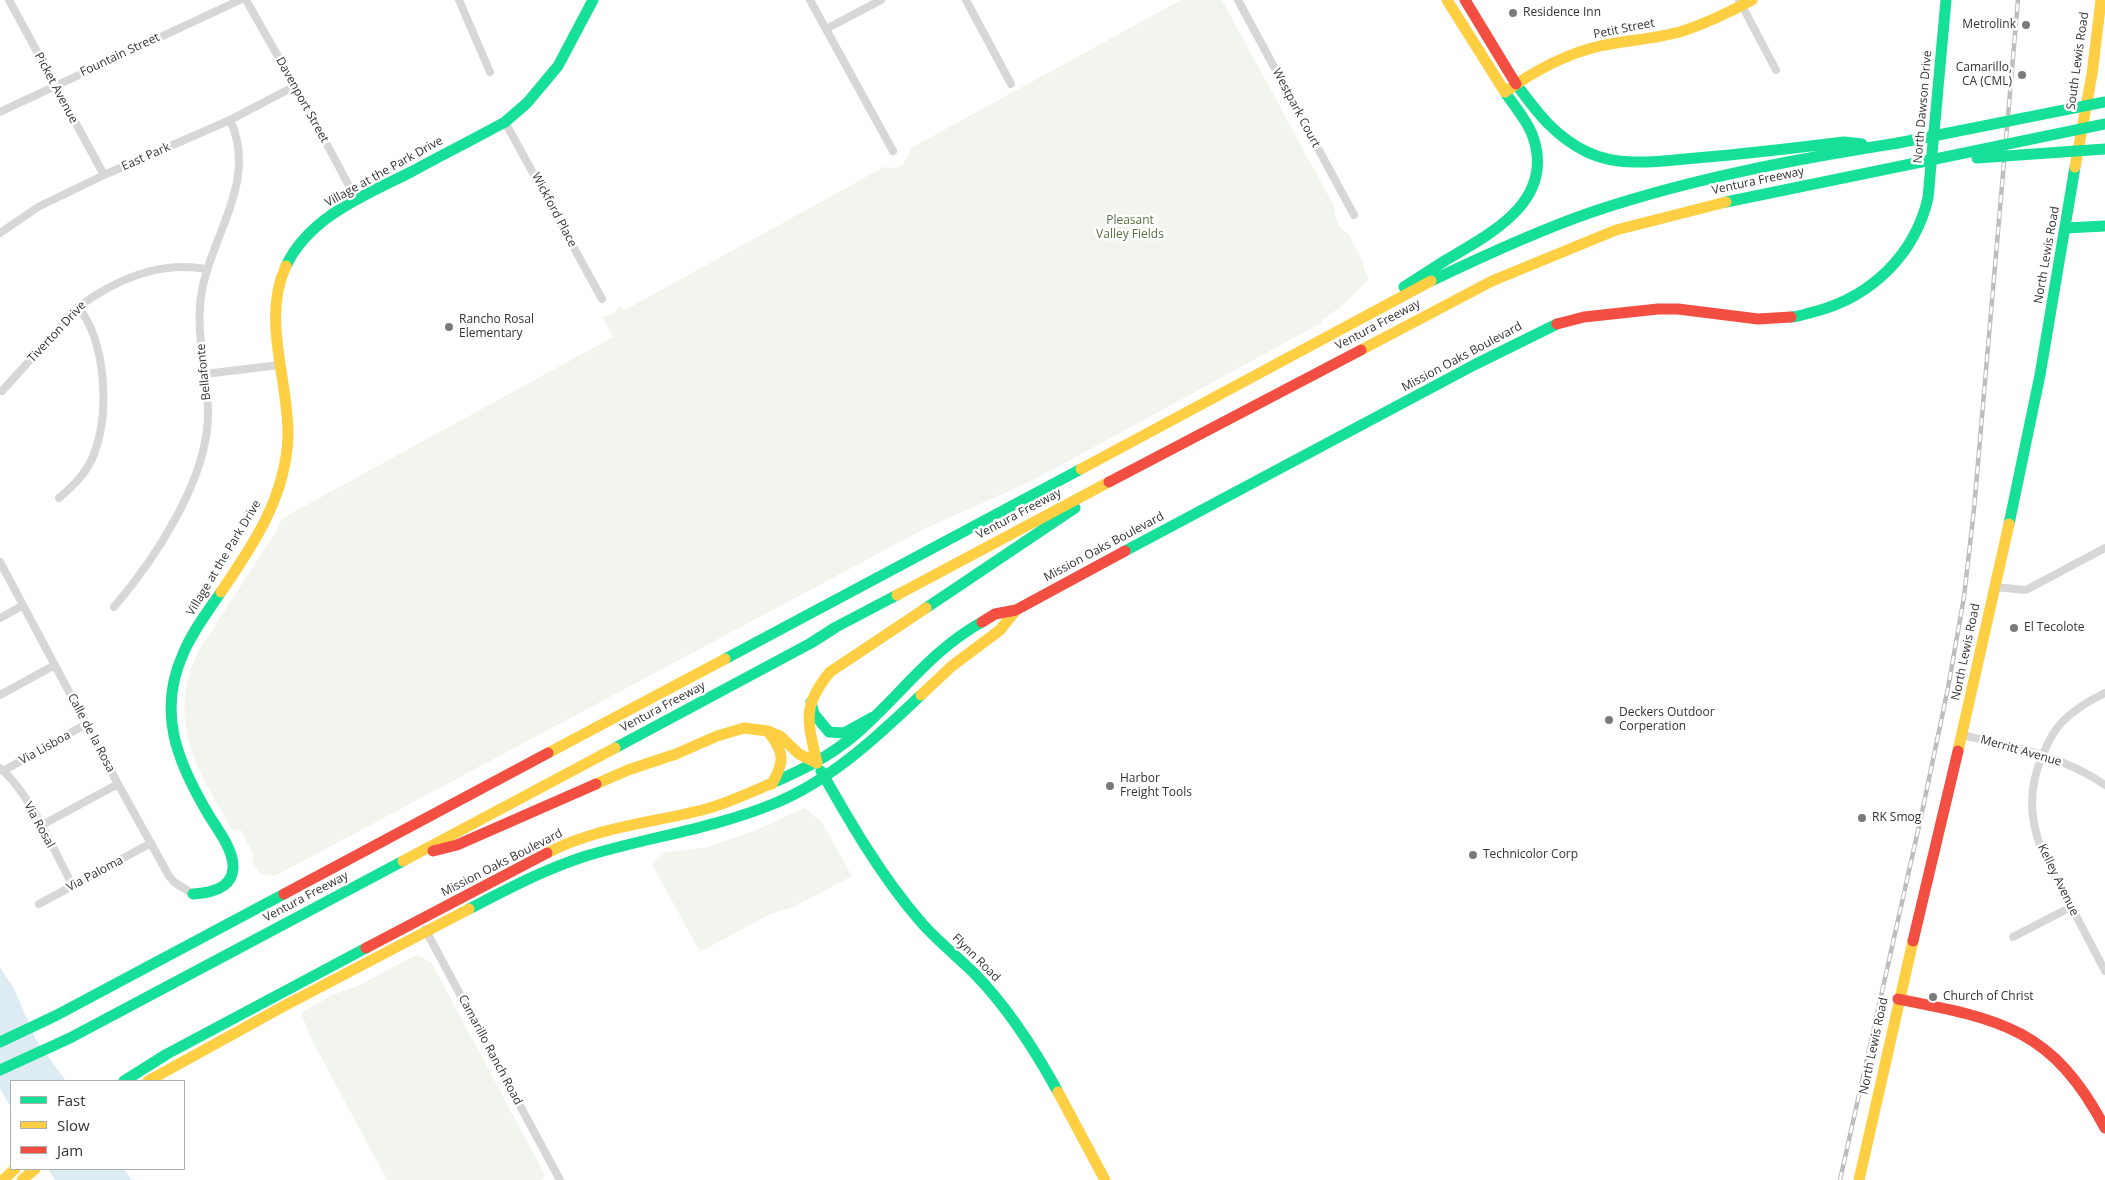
<!DOCTYPE html>
<html>
<head>
<meta charset="utf-8">
<style>
  body { margin:0 }
  #map { position:relative; width:2105px; height:1180px; overflow:hidden; background:#fff; font-family:"Open Sans",sans-serif }
  canvas { display:block }
  .legend { position:absolute; left:10px; top:1080px; width:175px; height:90px; box-sizing:border-box; background:#fff; border:1px solid #adadad; margin:0; padding:6px 9px; list-style:none; font-size:15px; color:#333 }
  .legend li { display:flex; align-items:center; gap:10px; height:25px }
  .legend b { width:25px; border:1px solid #adadad }
</style>
</head>
<body>
<div id="map">
<canvas width="2105" height="1180"></canvas>
<ul class="legend">
<li><b style="height:6px;background:#16e098"></b>Fast</li>
<li><b style="height:6px;background:#ffcf43"></b>Slow</li>
<li><b style="height:6px;background:#f24e42"></b>Jam</li>
</ul>
</div>
<script>
const context = document.querySelector('canvas').getContext('2d');
context.lineJoin = 'round';
function fillPath(path, color) { context.fillStyle = color; context.fill(path, 'evenodd'); }
function strokePath(path, color, width, dash) { context.strokeStyle = color; context.lineWidth = width; context.lineCap = dash ? 'butt' : 'round'; context.setLineDash(dash || []); context.stroke(path); }
function drawText(font, color, halo, rows, align = 'center') {
  context.font = font + ' "Open Sans",sans-serif'; context.lineWidth = 5; context.setLineDash([]); context.textBaseline = 'middle'; context.strokeStyle = halo; context.fillStyle = color; for (const [text, x, y, turn = 0] of rows) {
    context.save(); context.translate(x, y); context.rotate((+turn || 0) * Math.PI / 180); context.textAlign = isNaN(turn) ? turn : align; if (halo) context.strokeText(text, 0, 0); context.fillText(text, 0, 0); context.restore();
  }
}
fillPath(new Path2D(`
  M1181,0H1222L1335,208C1334,220 1339,229 1350,235C1352,246 1361,254 1363,264C1364,271 1365,273 1369,279L1343,305L1322,320L1323,322L1032,481L924,529L275,876L261,874L252,862L254,855L240,829L233,831C197,767 164,722 200,648L276,532L281,519L613,337L603,317L614,313L619,306L625,310L884,167C899,171 907,162 911,148Z
  M805,808L821,821L852,876L793,907L770,914L700,952L652,864L664,853L708,847L754,831Z
  M416,955L431,962L544,1173L543,1178L539,1180H387L312,1040L301,1013L332,995L358,986Z`), '#f1f5ed');
fillPath(new Path2D(`
  M0,967L14,989L36,1040L66,1081H11V1107L0,1089Z
  M48,1169H124L132,1180H55Z`), '#ddebf3');
strokePath(new Path2D(`
  M9,0L104,175
  M246,0L313,118L357,201
  M459,0L490,72
  M810,0L893,151
  M966,0L1011,84
  M1238,0L1354,215
  M1739,0L1776,70
  M826,29L881,0
  M0,112L240,0
  M505,122L602,299
  M0,233L38,207L104,175L230,120L295,86
  M205,374L279,365
  M2,391L78,307C117,279 158,261 206,269
  M59,498C74,485 87,473 94,454C110,413 106,341 78,307
  M0,562L118,784L169,876L174,882L193,894
  M1994,587L2026,590L2105,548
  M114,607C155,559 208,479 208,414C208,372 194,331 202,290C213,233 258,179 230,120
  M0,618L22,606
  M2105,693C2090,700 2075,709 2063,721C2054,730 2048,742 2043,754C2028,788 2029,817 2042,851L2105,971
  M0,695L55,665
  M1962,735C2010,746 2064,756 2105,785
  M0,768C31,794 53,850 73,886
  M3,771L86,724
  M40,826L118,784
  M39,904L151,843
  M425,929L560,1180
  M2013,937L2071,907`), '#d7d7d7', 8);
strokePath(new Path2D(`
  M1516,84C1537,112 1554,136 1587,152C1619,168 1662,161 1696,158C1745,154 1795,148 1844,142L1862,144
  M1726,202L1921,162
  M2066,228L2105,226
  M286,266C309,217 365,195 411,172C442,155 474,139 505,122L527,103L558,66L593,0
  M1431,281C1485,255 1539,230 1595,211C1694,178 1796,159 1898,143
  M1404,287C1418,278 1432,269 1446,260C1492,233 1557,200 1532,134C1526,119 1514,106 1505,92
  M1791,317C1799,317 1808,313 1817,311C1872,296 1915,254 1928,198L1946,0
  M2009,524L2040,375L2075,167
  M1125,551L1474,365L1557,324
  M926,608L1075,508
  M725,659L1081,469
  M811,702L814,714L829,732L844,733L873,717
  M615,748L811,643L836,627L897,595
  M821,771C850,822 881,876 920,921C936,940 957,956 975,974C1008,1008 1035,1050 1058,1092
  M770,784C802,770 829,757 856,734C899,697 931,650 982,622
  M193,894C210,893 232,889 233,868C234,849 216,828 207,812C177,761 157,712 183,654C192,632 208,611 221,592
  M469,909C508,889 545,869 586,856C648,837 712,829 773,804C830,781 877,737 921,695
  M0,1042L57,1015L284,894
  M0,1070L70,1038L403,861
  M124,1081L167,1054L366,948`), '#16e098', 11);
strokePath(new Path2D(`
  M1447,0L1505,92C1534,71 1565,54 1600,46C1627,40 1656,39 1683,31C1707,23 1730,12 1752,0
  M2075,167L2092,74L2101,0
  M1361,350L1492,281L1616,230L1726,202
  M1081,469L1431,281
  M221,592C254,544 286,496 288,436C289,381 261,319 286,266
  M897,595L1109,482
  M921,695L952,666L1000,630L1016,610
  M770,734C785,754 784,762 772,784
  M1958,751L2009,524
  M548,753L725,659
  M817,763C808,722 801,707 830,672L926,608
  M596,784L628,770L676,754L717,736L744,728L768,731L780,736L799,754L817,763
  M547,853C596,827 653,823 706,809C728,803 749,793 770,784
  M403,861L615,748
  M148,1081L284,1006L469,909
  M1058,1092L1105,1180
  M3,1180L15,1169
  M22,1180L35,1169
  M1859,1180L1913,941`), '#ffcf43', 11);
strokePath(new Path2D(`
  M1465,0L1516,84
  M1557,324L1584,317L1658,309H1678L1758,319L1791,317
  M1109,482L1361,350
  M982,622L995,614L1016,610L1125,551
  M433,851L457,845L596,784
  M284,894L548,753
  M1913,941L1958,751
  M366,948L547,853
  M1898,999C2001,1019 2053,1029 2105,1128`), '#f24e42', 11);
const rail = new Path2D(`
  M1840,1180L1921,817L1948,688L1964,597L1974,509L2018,0`);
strokePath(rail, '#bebebe', 4.5);
strokePath(rail, '#fff', 2.5, [8]);
strokePath(new Path2D(`
  M1898,143L2105,102
  M1977,158L2105,149
  M1921,162L2105,124`), '#16e098', 11);
for (const [x, y, r, color] of [
  [1513,13,5,"#7a7a7a"],
  [2026,25,5,"#7a7a7a"],
  [2022,75,5,"#7a7a7a"],
  [449,327,5,"#7a7a7a"],
  [2014,628,5,"#7a7a7a"],
  [1609,720,5,"#7a7a7a"],
  [1110,786,5,"#7a7a7a"],
  [1862,818,5,"#7a7a7a"],
  [1473,855,5,"#7a7a7a"],
  [1933,997,5,"#7a7a7a"]
]) { const dot = new Path2D(); dot.arc(x, y, r, 0, 2 * Math.PI); context.fillStyle = color; context.fill(dot); strokePath(dot, '#fff', 2); }
drawText('12px', '#333', '#fff', [
  ["Residence Inn",1523,13],
  ["Metrolink",2016,25,"right"],
  ["Camarillo,",2012,68,"right"],
  ["CA (CML)",2012,82,"right"],
  ["Rancho Rosal",459,320],
  ["Elementary",459,334],
  ["El Tecolote",2024,628],
  ["Deckers Outdoor",1619,713],
  ["Corperation",1619,727],
  ["Harbor",1120,779],
  ["Freight Tools",1120,793],
  ["RK Smog",1872,818],
  ["Technicolor Corp",1483,855],
  ["Church of Christ",1943,997]
], 'left');
drawText('12px', '#333', '#fff', [
  ["Petit Street",1624,29,-11],
  ["Fountain Street",120,55,-25],
  ["South Lewis Road",2078,61,-82],
  ["Picket Avenue",56,88,62],
  ["Davenport Street",302,100,61],
  ["North Dawson Drive",1923,107,-85],
  ["Westpark Court",1296,108,62],
  ["East Park",146,157,-24],
  ["Village at the Park Drive",384,172,-29],
  ["Ventura Freeway",1758,181,-12],
  ["Wickford Place",554,210,62],
  ["North Lewis Road",2047,255,-80],
  ["Ventura Freeway",1378,325,-28],
  ["Tiverton Drive",57,332,-47],
  ["Mission Oaks Boulevard",1462,357,-28],
  ["Bellafonte",204,372,-96],
  ["Ventura Freeway",1019,514,-28],
  ["Mission Oaks Boulevard",1104,547,-28],
  ["Village at the Park Drive",224,558,-59],
  ["North Lewis Road",1966,652,-78],
  ["Ventura Freeway",663,707,-28],
  ["Calle de la Rosa",91,733,62],
  ["Via Lisboa",45,748,-29],
  ["Merritt Avenue",2021,751,16],
  ["Via Rosal",39,825,61],
  ["Mission Oaks Boulevard",502,863,-27],
  ["Via Paloma",95,874,-28],
  ["Kelley Avenue",2058,880,64],
  ["Ventura Freeway",306,897,-28],
  ["Flynn Road",976,958,45],
  ["North Lewis Road",1874,1046,-78],
  ["Camarillo Ranch Road",490,1050,62]
]);
drawText('12px', '#56703f', '#fff', [
  ["Pleasant",1130,221],
  ["Valley Fields",1130,235]
]);
</script>
</body>
</html>
